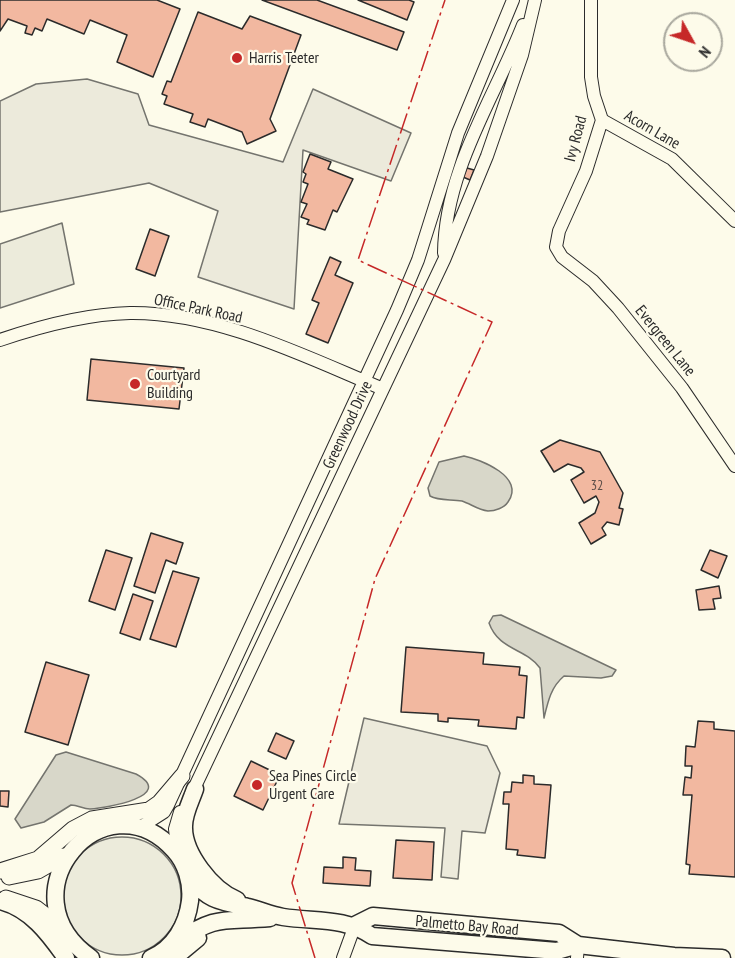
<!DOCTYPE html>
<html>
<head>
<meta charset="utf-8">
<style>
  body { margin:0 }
  #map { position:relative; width:735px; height:958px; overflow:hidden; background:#fdfbea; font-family:"PT Sans Narrow",sans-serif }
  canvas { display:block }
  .north { position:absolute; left:663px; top:12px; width:60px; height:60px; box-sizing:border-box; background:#fdfbea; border:2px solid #a9a89e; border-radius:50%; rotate:130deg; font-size:16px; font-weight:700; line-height:24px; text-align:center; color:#2b2b2b }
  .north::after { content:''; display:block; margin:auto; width:21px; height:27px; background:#c62828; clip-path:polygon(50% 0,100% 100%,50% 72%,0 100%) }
</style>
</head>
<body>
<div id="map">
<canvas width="735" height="958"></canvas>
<div class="north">N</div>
</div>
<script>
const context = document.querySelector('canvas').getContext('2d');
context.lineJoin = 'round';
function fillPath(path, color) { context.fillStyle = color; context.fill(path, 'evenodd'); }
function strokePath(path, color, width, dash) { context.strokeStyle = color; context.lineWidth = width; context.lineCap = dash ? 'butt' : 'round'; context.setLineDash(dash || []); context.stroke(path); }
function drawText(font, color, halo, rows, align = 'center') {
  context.font = font + ' "PT Sans Narrow",sans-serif'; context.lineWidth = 4.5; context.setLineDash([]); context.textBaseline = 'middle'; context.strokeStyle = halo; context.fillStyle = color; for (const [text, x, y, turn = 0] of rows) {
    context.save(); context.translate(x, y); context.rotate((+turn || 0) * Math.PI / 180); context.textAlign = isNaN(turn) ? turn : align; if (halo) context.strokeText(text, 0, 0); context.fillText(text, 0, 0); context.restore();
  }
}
const green = new Path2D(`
  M62,223L74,284L0,308V244Z
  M63 896a59 59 0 1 1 118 0a59 59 0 1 1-118 0Z`);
fillPath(green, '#ecebdb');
strokePath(green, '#74746e', 1.5);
const parking = new Path2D(`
  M87,79L138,94L149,125L283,162L313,89L411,133L391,181L303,150L294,309L198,277L218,211L149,183L0,212V101L36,84Z
  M364,718L487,746L500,773L485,833L462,831L458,879L441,877L445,828L339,824Z`);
fillPath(parking, '#eceadb');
strokePath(parking, '#74746e', 1.5);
const water = new Path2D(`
  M464,456C480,459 526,477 508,502C504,508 495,511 488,511C478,510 471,504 462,501C451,499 439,501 430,496L428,488L439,462Z
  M501,615L616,670L612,676L601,678L564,676C551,687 548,701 544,718L540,668C526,648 499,651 489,623L493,616Z
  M66,752L136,774C177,796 106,808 90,809C83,809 78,805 71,805L44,822L21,828L15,819L56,755Z`);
fillPath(water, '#d8d7c9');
strokePath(water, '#74746e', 1.5);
const building = new Path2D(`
  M0,0H157L180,9L153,77L117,62L127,35L90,20L84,34L47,19L42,31L35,28L32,35L25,33L27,26L8,19L0,31Z
  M262,0H317L404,32L397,50Z
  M358,0H409L414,2L407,20Z
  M198,12L242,29L250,16L301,35L270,119L276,131L247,144L242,132L208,119L205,127L190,122L193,114L164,104L167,96L162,94L167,81L171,82Z
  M310,154L331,162L328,169L353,179L337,212L333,210L325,230L307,224L309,220L301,217L307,204L301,202L308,184L303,182L306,174L303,172Z
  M467,168L474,170L470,180L463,177Z
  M150,229L169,236L155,276L136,269Z
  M330,257L341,262L335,275L353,283L328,343L306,334L319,303L312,300Z
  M91,359L184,368L179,409L87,400Z
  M560,440L600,452L623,493L619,508L623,509L619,525L607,522L602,528L606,535L591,544L579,523L595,513L599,502L596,496L584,503L571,480L584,472L581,468L568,464L554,472L541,451Z
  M151,533L183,543L176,564L166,560L155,593L134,586Z
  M106,550L132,558L115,610L89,601Z
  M710,550L727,556L718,578L701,570Z
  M173,571L199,578L176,647L150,639Z
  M719,586L721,598L713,599L715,609L699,610L696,590Z
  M133,594L153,601L140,640L120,633Z
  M406,647L484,653L483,664L520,667L519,675L527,676L524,718L517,717L516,729L478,726L479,720L448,718V722L438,721V714L401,712Z
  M46,662L89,675L68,745L25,732Z
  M698,721L714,722V729L735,731V877L689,874L690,865L686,864L692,795H683L685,777L691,778L692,766H685L686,746L695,747Z
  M276,733L294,741L286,759L268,751Z
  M251,761L280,775L263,810L234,796Z
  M523,775L534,776V784L551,785L545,858L517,855L518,850L506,849L509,804H503L504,792H511L512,782L523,783Z
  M0,791H9L8,807L0,806Z
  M396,840L434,842L432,880L393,878Z
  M343,857L356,858L355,870L371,871L370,886L323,883L324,867L343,868Z`);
fillPath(building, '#f2b8a0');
strokePath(building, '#2b2b2b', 1.5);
const minor = new Path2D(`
  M591,0V77L594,96L602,120L586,171L559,231L556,247L562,257L593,281L618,308L682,388L735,466
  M602,120L672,159L735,221
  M444,253C445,170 494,99 523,25
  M0,340C41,326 86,314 130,313C217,312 304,356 383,389
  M191,795L444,260L487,156L522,55L535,0
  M139,828L164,812L168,805L397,310L418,260L458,133L513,0
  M178,855L175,829L180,812
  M343,958L355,925
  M577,958L578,945`);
const major = new Path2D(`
  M0,871L38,859L73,829L92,819L149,810L159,803L182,776
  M9,877L38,871L64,856
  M6,898L36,908L58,925`);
const highway = new Path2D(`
  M195,789C191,801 184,813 184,826C183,853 212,890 237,900
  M188,877C210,901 217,901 248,907C260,910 271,915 283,917C316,922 344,917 372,936L557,951L578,945L674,956L722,958
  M0,901C30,908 49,934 66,958
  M355,925L373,916L559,933L578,945
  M176,942C218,914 223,922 270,918
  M91,958C0,894 104,773 174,850C186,863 192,883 190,901C187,925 174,948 151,958
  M174,958L198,938`);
strokePath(minor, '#2b2b2b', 14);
strokePath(major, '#2b2b2b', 17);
strokePath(highway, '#2b2b2b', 19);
strokePath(minor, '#fdfbea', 12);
strokePath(major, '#fdfbea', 15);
strokePath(highway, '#fdfbea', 16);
strokePath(new Path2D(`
  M315,958L292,883L375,579L492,322L358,260L445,0`), '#c62828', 1.5, [21, 4.5, 3, 4.5]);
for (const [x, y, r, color] of [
  [237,58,6,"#c62828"],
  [135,384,6,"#c62828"],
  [257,785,6,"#c62828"]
]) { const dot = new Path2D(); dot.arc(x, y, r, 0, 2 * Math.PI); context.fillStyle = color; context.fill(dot); strokePath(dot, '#fdfbea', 2); }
drawText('14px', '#5d4e48', null, [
  ["32",597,486]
]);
drawText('16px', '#2b2b2b', '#fdfbea', [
  ["Harris Teeter",249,58],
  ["Courtyard",147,375],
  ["Building",147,393],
  ["Sea Pines Circle",269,776],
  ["Urgent Care",269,794]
], 'left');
drawText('16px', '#2b2b2b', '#fdfbea', [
  ["Acorn Lane",652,130,30],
  ["Ivy Road",576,139,-75],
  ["Office Park Road",198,309,12],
  ["Evergreen Lane",665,341,51],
  ["Greenwood Drive",348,425,-65],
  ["Palmetto Bay Road",467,926,5]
]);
</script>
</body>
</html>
